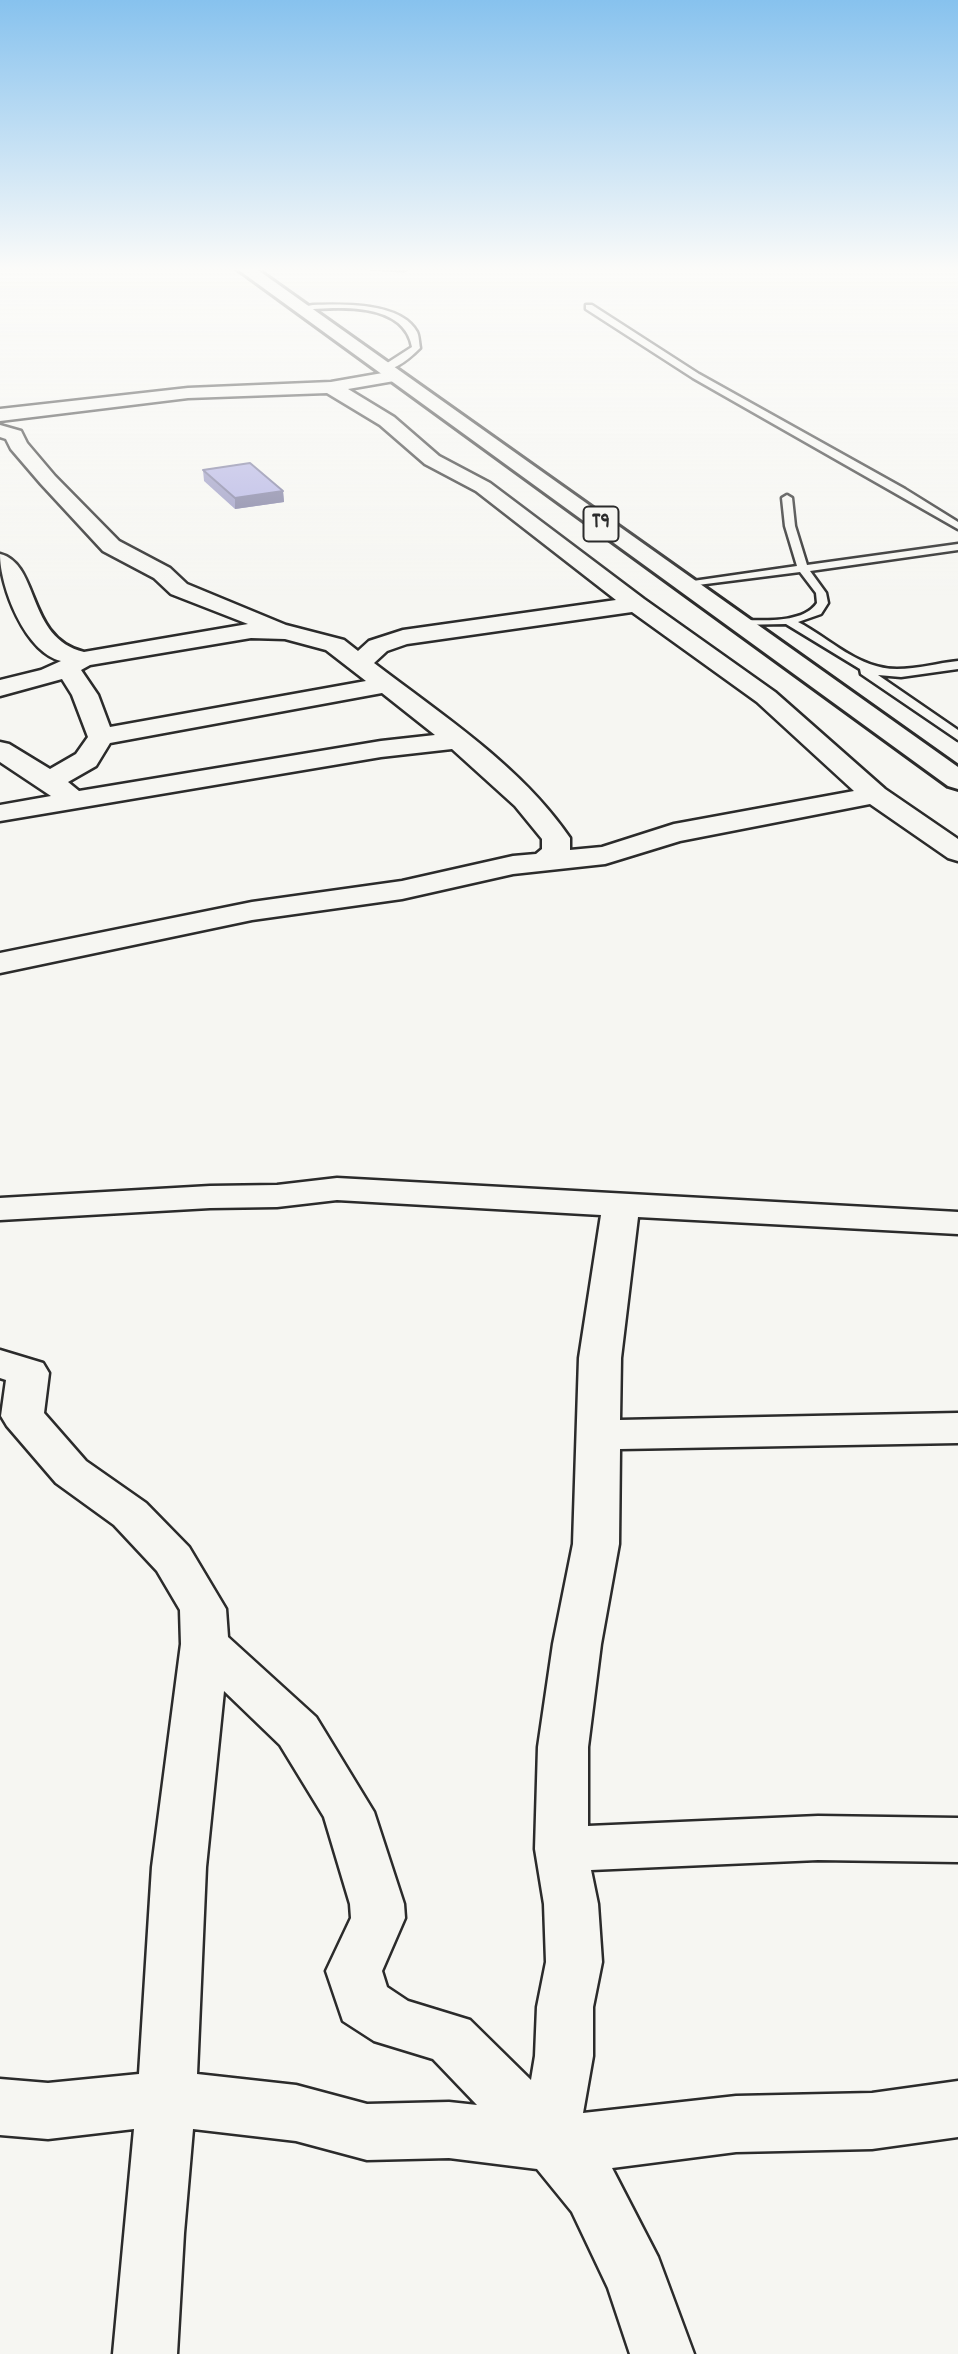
<!DOCTYPE html>
<html>
<head>
<meta charset="utf-8">
<style>
  body { margin:0 }
  canvas { display:block; background:#f6f6f2 }
</style>
</head>
<body>
<canvas width="958" height="2354"></canvas>
<script>
const context = document.querySelector('canvas').getContext('2d');
context.lineJoin = 'round';
function strokePath(path, color, width, dash) { context.strokeStyle = color; context.lineWidth = width; context.lineCap = dash ? 'butt' : 'round'; context.setLineDash(dash || []); context.stroke(path); }
function fillPath(path, color) { context.fillStyle = color; context.fill(path, 'evenodd'); }
function drawText(font, color, halo, rows, align = 'center') {
  context.font = font + ' Dekko,sans-serif'; context.lineWidth = 6; context.setLineDash([]); context.textBaseline = 'middle'; context.strokeStyle = halo; context.fillStyle = color; for (const [text, x, y, turn = 0] of rows) {
    context.save(); context.translate(x, y); context.rotate((+turn || 0) * Math.PI / 180); context.textAlign = isNaN(turn) ? turn : align; if (halo) context.strokeText(text, 0, 0); context.fillText(text, 0, 0); context.restore();
  }
}
const lane = new Path2D(`
  M370,268H407L404,270Z
  M313,305C342,304 401,302 417,332C419,336 419,343 420,348C410,358 396,370 381,371V367L412,347C404,301 336,307 300,310L296,308Z
  M586,305H592L699,374L905,489L958,522V529L693,378L586,309Z
  M787,495L792,498L795,526L807,565L958,544V550L810,571L826,593L828,603L821,614L798,622C831,639 858,669 897,669C918,669 938,663 958,661V669L901,677L878,675L958,730V740L861,674L860,669L786,624L736,625L734,623L740,620C762,620 803,624 817,603L816,593L800,572L682,587L681,585L686,582L797,566L785,526L782,498Z`);
const street = new Path2D(`
  M394,371L403,376L400,380L348,389L394,417L439,456L490,483L644,599L775,692L885,789L958,839V861L948,858L870,804L680,841L605,864L513,874L402,899L252,920L0,973V953L252,902L402,881L513,856L536,854L542,849V839L515,806L452,749L381,757L0,821V805L51,796L0,762V742L9,744L50,769L76,754L88,737L72,695L62,679L0,696V680L41,670L61,661C25,652 0,587 0,554C40,564 26,638 84,652L248,624L171,594L154,578L103,551L41,484L11,449L6,439L0,437V425L21,431L27,443L55,476L119,541L170,568L187,584L286,625L344,640L358,651L369,641L403,630L616,600L476,491L425,464L380,425L327,393L188,398L0,421V409L188,388L331,382ZM632,612L757,702L854,791L674,824L602,847L570,850V838C521,766 442,715 374,663L387,651L407,644ZM251,638L285,639L326,650L366,681L110,727L98,695L81,670L90,665ZM382,693L435,735L381,741L79,791L68,782L96,766L110,743Z
  M337,1178L958,1212V1234L638,1217L621,1358L620,1420L958,1413V1443L620,1449L619,1544L601,1644L588,1747V1826L818,1816L958,1818V1862L818,1860L591,1870L598,1904L602,1962L593,2007V2056L583,2113L736,2096L872,2093L958,2081V2137L872,2149L736,2152L612,2168L658,2257L694,2354H630L608,2288L572,2212L537,2169L449,2158L367,2160L296,2141L193,2129L184,2233L177,2354H113L134,2129L48,2139L0,2135V2079L48,2083L139,2074L152,1867L181,1644L180,1610L157,1571L114,1525L56,1483L7,1426L1,1416L6,1380L0,1378V1350L43,1363L49,1373L44,1413L86,1461L146,1503L189,1547L226,1609L228,1637L316,1717L374,1812L404,1904L405,1918L382,1971L387,1987L408,2001L470,2020L531,2080L535,2056L537,2007L546,1962L544,1904L535,1849L538,1747L553,1644L573,1544L579,1358L601,1215L337,1200L277,1207L210,1208L0,1220V1198L210,1186L277,1185ZM224,1691L280,1745L324,1817L350,1904L351,1918L326,1971L343,2021L374,2041L433,2059L477,2105L449,2102L367,2104L296,2085L197,2074L206,1867Z`);
const highway = new Path2D(`
  M236,268H255L958,767V789L948,786Z`);
strokePath(lane, '#2b2b2b', 5);
strokePath(street, '#2b2b2b', 5);
strokePath(highway, '#2b2b2b', 6);
fillPath(lane, '#f6f6f2');
fillPath(street, '#f6f6f2');
fillPath(highway, '#f6f6f2');
fillPath(new Path2D(`
  M203,470L283,491L284,502L235,509L204,481Z`), '#9b9ac4');
fillPath(new Path2D(`
  M283,491L284,502L235,509V498Z`), '#7e7da0');
const building = new Path2D(`
  M250,463L283,491L235,498L203,470Z`);
fillPath(building, '#b4b3e4');
strokePath(building, '#7e7da0', 2);
const sky = context.createLinearGradient(0, 0, 0, 598);
sky.addColorStop(0, '#87c2ee');
sky.addColorStop(0.45, '#fbfbf9');
sky.addColorStop(1, '#fbfbf900');
context.fillStyle = sky;
context.fillRect(0, 0, 958, 598);
for (const [x, y, w] of [
  [601,524,35]
]) { const box = new Path2D(); box.roundRect(x - w / 2, y - 17.5, w, 35, 5); context.fillStyle = '#f6f6f2'; context.fill(box); strokePath(box, '#2b2b2b', 2); }
drawText('bold 21px', '#2b2b2b', null, [
  ["T9",601,524]
]);
</script>
</body>
</html>
